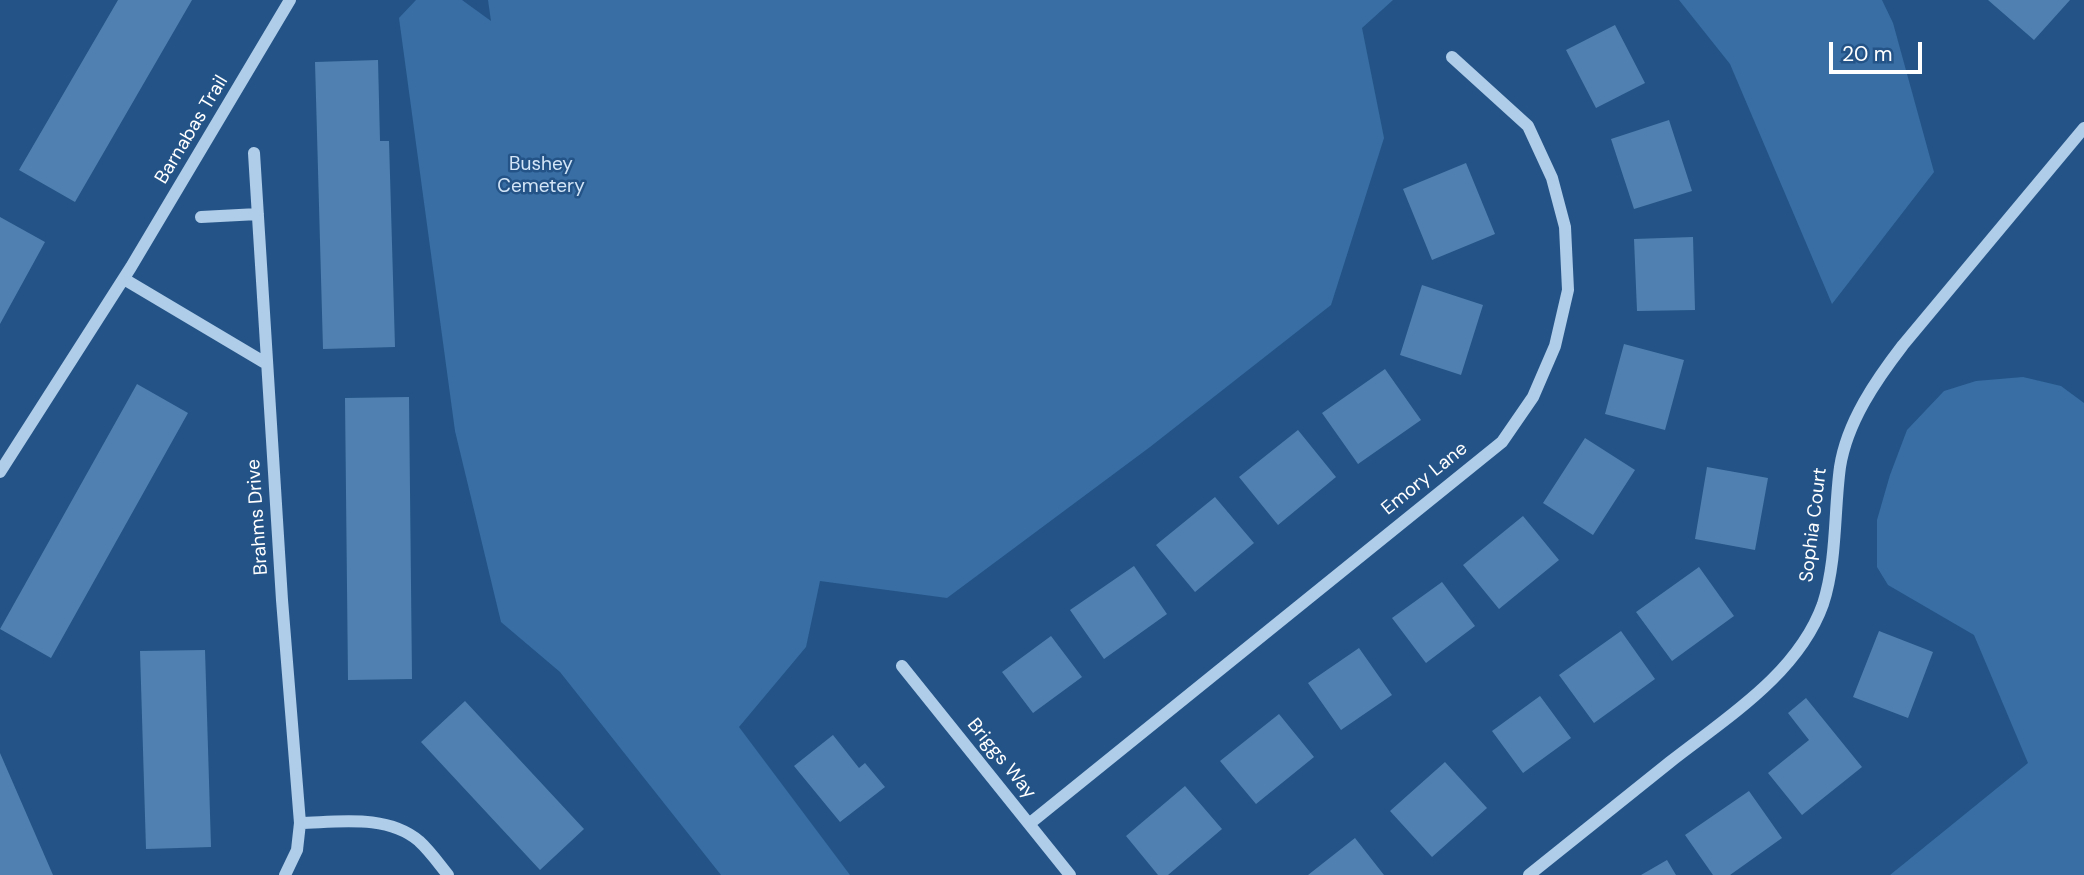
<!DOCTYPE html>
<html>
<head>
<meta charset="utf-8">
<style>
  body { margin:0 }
  #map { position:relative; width:2084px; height:875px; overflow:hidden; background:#245487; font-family:"DM Sans",sans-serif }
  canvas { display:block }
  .scale { position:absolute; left:1829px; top:42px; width:93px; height:32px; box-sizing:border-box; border:4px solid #fff; border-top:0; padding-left:9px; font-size:21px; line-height:24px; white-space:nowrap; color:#fff; -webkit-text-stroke:5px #245487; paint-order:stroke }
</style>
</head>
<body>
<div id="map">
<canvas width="2084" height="875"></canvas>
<div class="scale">20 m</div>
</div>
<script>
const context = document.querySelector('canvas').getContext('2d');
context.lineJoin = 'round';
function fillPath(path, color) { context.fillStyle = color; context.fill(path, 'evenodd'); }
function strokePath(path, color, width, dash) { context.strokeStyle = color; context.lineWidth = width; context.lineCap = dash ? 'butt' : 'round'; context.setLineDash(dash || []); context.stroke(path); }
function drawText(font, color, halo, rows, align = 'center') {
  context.font = font + ' "DM Sans",sans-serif'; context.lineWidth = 5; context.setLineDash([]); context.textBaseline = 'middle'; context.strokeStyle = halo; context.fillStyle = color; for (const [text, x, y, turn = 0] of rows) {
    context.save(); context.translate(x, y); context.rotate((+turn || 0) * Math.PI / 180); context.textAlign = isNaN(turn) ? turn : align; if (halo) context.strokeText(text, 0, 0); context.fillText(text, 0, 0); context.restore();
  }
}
fillPath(new Path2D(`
  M416,0H462L491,21L488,0H1393L1362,28L1384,138L1331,305L1150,447L947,598L820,581L806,647L739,727L850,875H721L560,672L501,622L455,431L399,18Z
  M1679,0H1882L1893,23L1934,172L1832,304L1730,64Z
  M2023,377L2061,386L2084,403V875H1890L2028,763L1974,635L1888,585L1877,567V520L1890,475L1907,430L1944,391L1976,381Z`), '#386ea4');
fillPath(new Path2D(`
  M118,0H192L75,202L19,170Z
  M1988,0H2070L2034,40Z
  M1615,25L1645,83L1596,108L1566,50Z
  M378,60L380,141H389L395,347L323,349L315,62Z
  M1669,120L1692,191L1634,209L1611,139Z
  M1466,163L1495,234L1432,260L1403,189Z
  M0,217L45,242L0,324Z
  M1693,237L1695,310L1637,311L1634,239Z
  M1422,285L1483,305L1461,375L1400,355Z
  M1624,344L1684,360L1665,430L1605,414Z
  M1385,369L1421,420L1358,464L1322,413Z
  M137,384L188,413L51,658L0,629Z
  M409,397L412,679L348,680L345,398Z
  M1298,430L1336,477L1278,525L1239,477Z
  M1585,438L1635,470L1593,535L1543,503Z
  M1707,467L1768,478L1755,550L1695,539Z
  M1215,497L1254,543L1195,592L1156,545Z
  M1523,516L1559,560L1499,609L1463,565Z
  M1134,566L1167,614L1104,659L1070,610Z
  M1699,567L1734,616L1672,661L1636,612Z
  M1442,582L1475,626L1426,663L1392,618Z
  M1621,631L1655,679L1594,723L1559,675Z
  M1879,631L1933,652L1908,718L1853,697Z
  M1051,636L1082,677L1033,713L1002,672Z
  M1359,648L1392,695L1341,730L1308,683Z
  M205,650L211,847L146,849L140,651Z
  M1540,696L1571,738L1523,773L1492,731Z
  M1806,698L1862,767L1802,815L1768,773L1809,740L1788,713Z
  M465,701L584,829L540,870L421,742Z
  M1279,714L1314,757L1256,804L1220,761Z
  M833,735L859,768L865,763L885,787L840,822L794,766Z
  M0,753L53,875H0Z
  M1445,762L1487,808L1432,857L1390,811Z
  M1185,786L1222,829L1168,875H1158L1126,836Z
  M1749,791L1782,838L1730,875H1713L1685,835Z
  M1355,838L1384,875H1308Z
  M1667,860L1676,875H1641Z`), '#5080b1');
strokePath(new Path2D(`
  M254,153L282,600L300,823L297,850L285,875
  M201,217L258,214
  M124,279L267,364
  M0,472L131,267L290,0
  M902,666L1070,875
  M300,823C339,822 387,814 419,841C430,851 439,864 448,875
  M1029,824L1502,442L1533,397L1555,346L1568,290L1565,227L1552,178L1528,126L1452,57
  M1529,875C1576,837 1623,800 1670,762C1726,718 1798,674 1823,604C1837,561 1834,511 1840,467C1847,422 1876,380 1903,345L2084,128`), '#afcce9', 12);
drawText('19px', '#fff', '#245487', [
  ["Barnabas Trail",192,130,-59],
  ["Emory Lane",1425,479,-39],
  ["Brahms Drive",258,517,-94],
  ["Sophia Court",1814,525,-83],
  ["Briggs Way",1001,759,51]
]);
drawText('19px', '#d3e5f7', '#245487', [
  ["Bushey",541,165],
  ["Cemetery",541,187]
]);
</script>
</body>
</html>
